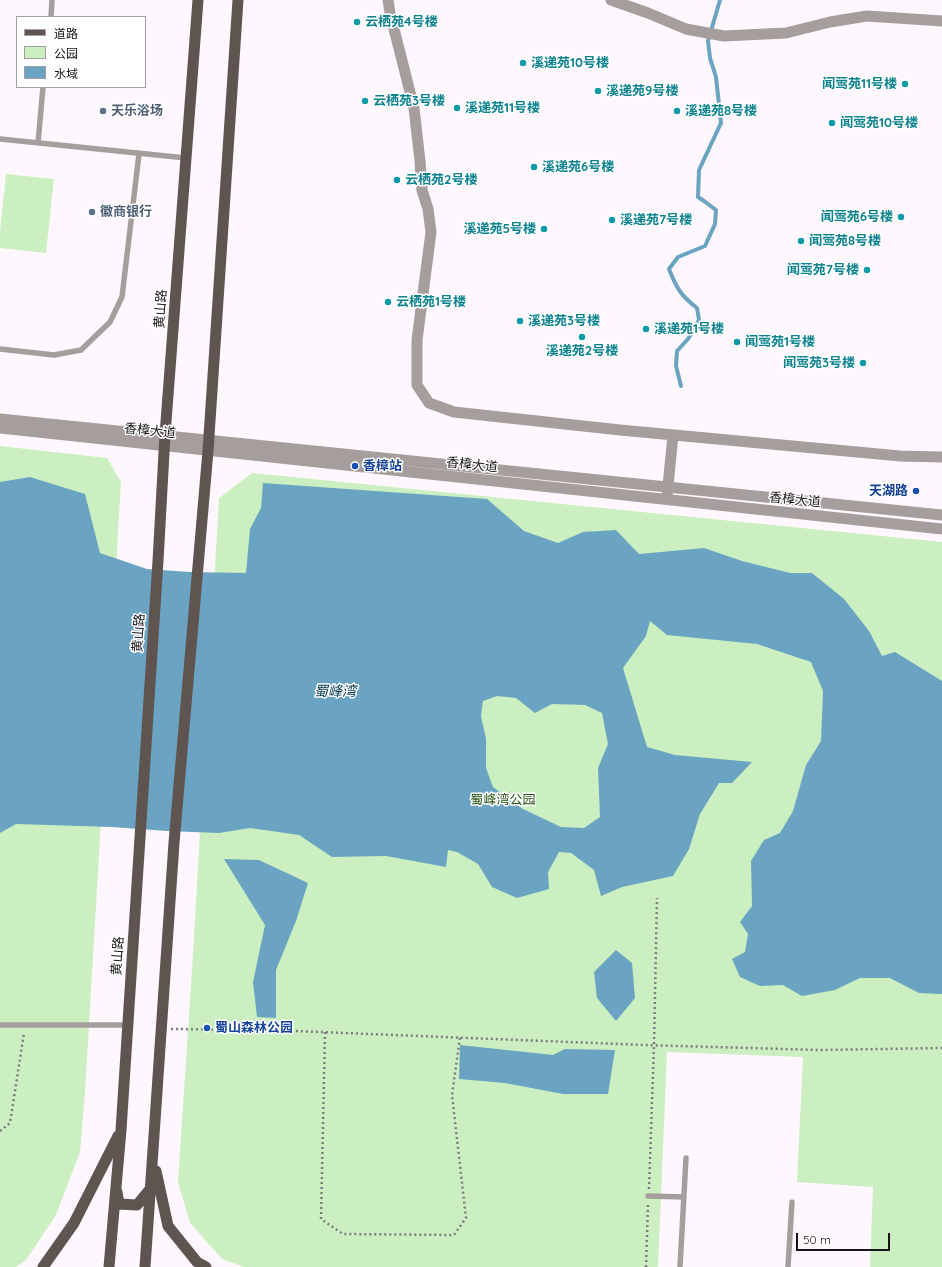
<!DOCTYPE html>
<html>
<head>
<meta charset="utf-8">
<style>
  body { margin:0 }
  #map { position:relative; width:942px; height:1267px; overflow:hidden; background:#fef7fd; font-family:Quicksand,"Noto Sans SC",sans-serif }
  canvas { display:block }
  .legend { position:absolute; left:16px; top:16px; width:130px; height:72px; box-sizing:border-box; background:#fff; border:1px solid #a2a0a2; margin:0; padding:5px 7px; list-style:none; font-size:12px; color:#161216 }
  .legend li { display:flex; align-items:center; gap:8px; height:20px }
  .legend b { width:20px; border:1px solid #a2a0a2 }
  .scale { position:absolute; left:796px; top:1233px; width:94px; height:18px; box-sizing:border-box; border:2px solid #161216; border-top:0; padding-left:5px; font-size:12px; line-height:14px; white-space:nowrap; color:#161216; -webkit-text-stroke:3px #fff; paint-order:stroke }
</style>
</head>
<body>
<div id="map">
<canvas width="942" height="1267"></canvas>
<ul class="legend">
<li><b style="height:5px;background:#605451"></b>道路</li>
<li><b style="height:11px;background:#cbefc0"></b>公园</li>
<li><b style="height:11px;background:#6aa4c2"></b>水域</li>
</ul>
<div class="scale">50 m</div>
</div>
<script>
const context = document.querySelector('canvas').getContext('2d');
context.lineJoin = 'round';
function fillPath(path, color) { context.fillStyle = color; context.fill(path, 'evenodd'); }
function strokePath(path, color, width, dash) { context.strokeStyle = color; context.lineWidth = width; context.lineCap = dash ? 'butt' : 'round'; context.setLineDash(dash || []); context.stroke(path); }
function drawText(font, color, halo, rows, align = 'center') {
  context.font = font + ' Quicksand,"Noto Sans SC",sans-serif'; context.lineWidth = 3; context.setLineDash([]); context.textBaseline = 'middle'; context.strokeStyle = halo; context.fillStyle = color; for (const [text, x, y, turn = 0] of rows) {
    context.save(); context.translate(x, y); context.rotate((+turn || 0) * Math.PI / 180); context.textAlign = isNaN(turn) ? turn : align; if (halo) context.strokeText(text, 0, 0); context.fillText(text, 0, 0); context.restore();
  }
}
fillPath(new Path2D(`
  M6,174L54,179L46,253L0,248V232Z
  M0,446L107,458L121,482L85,1092L80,1152L56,1215L26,1260L16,1267H0Z
  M252,473L942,542V1267H870L873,1187L797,1182L803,1057L667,1052L658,1267H244L222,1259L190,1223L178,1182L193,954L219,498Z`), '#cbefc0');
fillPath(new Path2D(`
  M30,477L85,494L100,553L147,569L190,572L246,573L250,529L261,508L263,483L487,499L524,531L558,543L583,532L616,530L639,554L704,548L742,561L790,573H812L844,599L869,631L882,656L895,652L942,681V994L919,993L890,978H860L835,990L802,996L783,985L760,986L740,977L732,959L745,952L748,934L740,922L752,906L751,861L764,840L780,833L793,811L806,765L821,741L823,691L811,662L757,644L667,635L650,621L646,636L623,668L647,747L675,755L752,762L732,783H719L700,814L689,849L673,876L622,887L601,896L594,870L571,853L559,852L548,872L549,889L517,898L492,887L478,864L457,852L448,850L446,867L386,856L332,857L299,835L250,828L219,833L167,831L112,827L16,824L0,833V482ZM497,696L516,698L535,713L552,704L585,705L602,713L608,744L598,768L600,817L584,828L561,827L523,809L493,787L486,768V739L481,716L483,701Z
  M224,859L259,860L308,883L296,921L276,970V1018L257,1017L253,982L265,925Z
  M616,950L632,963L635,998L616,1021L597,998L594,972Z
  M460,1045L553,1055L565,1049L615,1050L608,1094H563L505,1083L459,1079Z`), '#6aa4c2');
strokePath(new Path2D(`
  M681,386L676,366L677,351L688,339L699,320L697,308C681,296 676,287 669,269L678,257L705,246L715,224L716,210L704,201L698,197L699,170L721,123L716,77L710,58L708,41L720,0`), '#6aa4c2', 4);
strokePath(new Path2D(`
  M171,1029L270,1030L644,1045L820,1050L942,1048
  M325,1032L321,1219L343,1234L454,1235L466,1218L452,1095L460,1037
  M0,1131L10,1123L24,1033
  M649,1189L654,1045L657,898
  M646,1267L648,1204`), '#7f7a7f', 2.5, [2, 3]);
strokePath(new Path2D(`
  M51,17L52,0
  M0,139L186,158
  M38,143L43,87
  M0,349L54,355L81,350L110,322L122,297L139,154
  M0,1025H128
  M648,1196L684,1197
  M680,1267L686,1158
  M788,1267L792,1202`), '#a59e9c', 5.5);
strokePath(new Path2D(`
  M388,0L390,13L414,108L420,161L422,190L428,209L431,232L417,340V385L429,403L454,412L620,430L900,456L942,457
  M611,0L648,13L686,29L724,36L786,33L830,22L867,16L942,21
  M667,496L673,435`), '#a59e9c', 11);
strokePath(new Path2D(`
  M0,419L942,515
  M0,428L942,529`), '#a59e9c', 11);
strokePath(new Path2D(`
  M156,1171L168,1226L197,1262L206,1267
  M117,1192L119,1204L137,1205L151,1188
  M43,1267L74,1223L118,1136
  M109,1267L121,1130L158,561L165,435L198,0
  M145,1267L174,843L208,451L238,0`), '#605451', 11);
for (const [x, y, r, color] of [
  [357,22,4,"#0f9aa8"],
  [523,63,4,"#0f9aa8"],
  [905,84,4,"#0f9aa8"],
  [598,91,4,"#0f9aa8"],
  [365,101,4,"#0f9aa8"],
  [457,108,4,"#0f9aa8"],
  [103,111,4,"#5c6f8a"],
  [677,111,4,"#0f9aa8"],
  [832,123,4,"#0f9aa8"],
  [534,167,4,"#0f9aa8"],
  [397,180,4,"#0f9aa8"],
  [92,212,4,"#5c6f8a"],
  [901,217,4,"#0f9aa8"],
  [612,220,4,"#0f9aa8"],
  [544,229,4,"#0f9aa8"],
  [801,241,4,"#0f9aa8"],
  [867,270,4,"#0f9aa8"],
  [388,302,4,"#0f9aa8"],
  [520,321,4,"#0f9aa8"],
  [646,329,4,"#0f9aa8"],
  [582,337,4,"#0f9aa8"],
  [737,342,4,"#0f9aa8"],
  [863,363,4,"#0f9aa8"],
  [355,466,4,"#1a4fb4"],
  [916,491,4,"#1a4fb4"],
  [207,1028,4,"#1a4fb4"]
]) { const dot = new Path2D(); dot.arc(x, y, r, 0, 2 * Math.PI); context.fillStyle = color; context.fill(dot); strokePath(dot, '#fff', 1.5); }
drawText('bold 13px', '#0d838f', '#fff', [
  ["云栖苑4号楼",365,22],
  ["溪递苑10号楼",531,63],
  ["闻莺苑11号楼",897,84,"right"],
  ["溪递苑9号楼",606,91],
  ["云栖苑3号楼",373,101],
  ["溪递苑11号楼",465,108],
  ["溪递苑8号楼",685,111],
  ["闻莺苑10号楼",840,123],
  ["溪递苑6号楼",542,167],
  ["云栖苑2号楼",405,180],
  ["闻莺苑6号楼",893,217,"right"],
  ["溪递苑7号楼",620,220],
  ["溪递苑5号楼",536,229,"right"],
  ["闻莺苑8号楼",809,241],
  ["闻莺苑7号楼",859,270,"right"],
  ["云栖苑1号楼",396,302],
  ["溪递苑3号楼",528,321],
  ["溪递苑1号楼",654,329],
  ["闻莺苑1号楼",745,342],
  ["溪递苑2号楼",582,351,"center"],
  ["闻莺苑3号楼",855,363,"right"]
], 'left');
drawText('bold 13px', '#4e5e75', '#fff', [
  ["天乐浴场",111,111],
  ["徽商银行",100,212]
], 'left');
drawText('13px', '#161216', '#fff', [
  ["黄山路",161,309,-86],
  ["香樟大道",150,431,6],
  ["香樟大道",472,465,6],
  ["香樟大道",795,500,6],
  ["黄山路",139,633,-86],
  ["黄山路",118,956,-86]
]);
drawText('bold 13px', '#164399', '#fff', [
  ["香樟站",363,466],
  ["天湖路",908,491,"right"],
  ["蜀山森林公园",215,1028]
], 'left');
drawText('13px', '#245111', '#fff', [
  ["蜀峰湾公园",503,800]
]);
drawText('italic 14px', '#06394f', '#fff', [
  ["蜀峰湾",335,692]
]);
</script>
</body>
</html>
